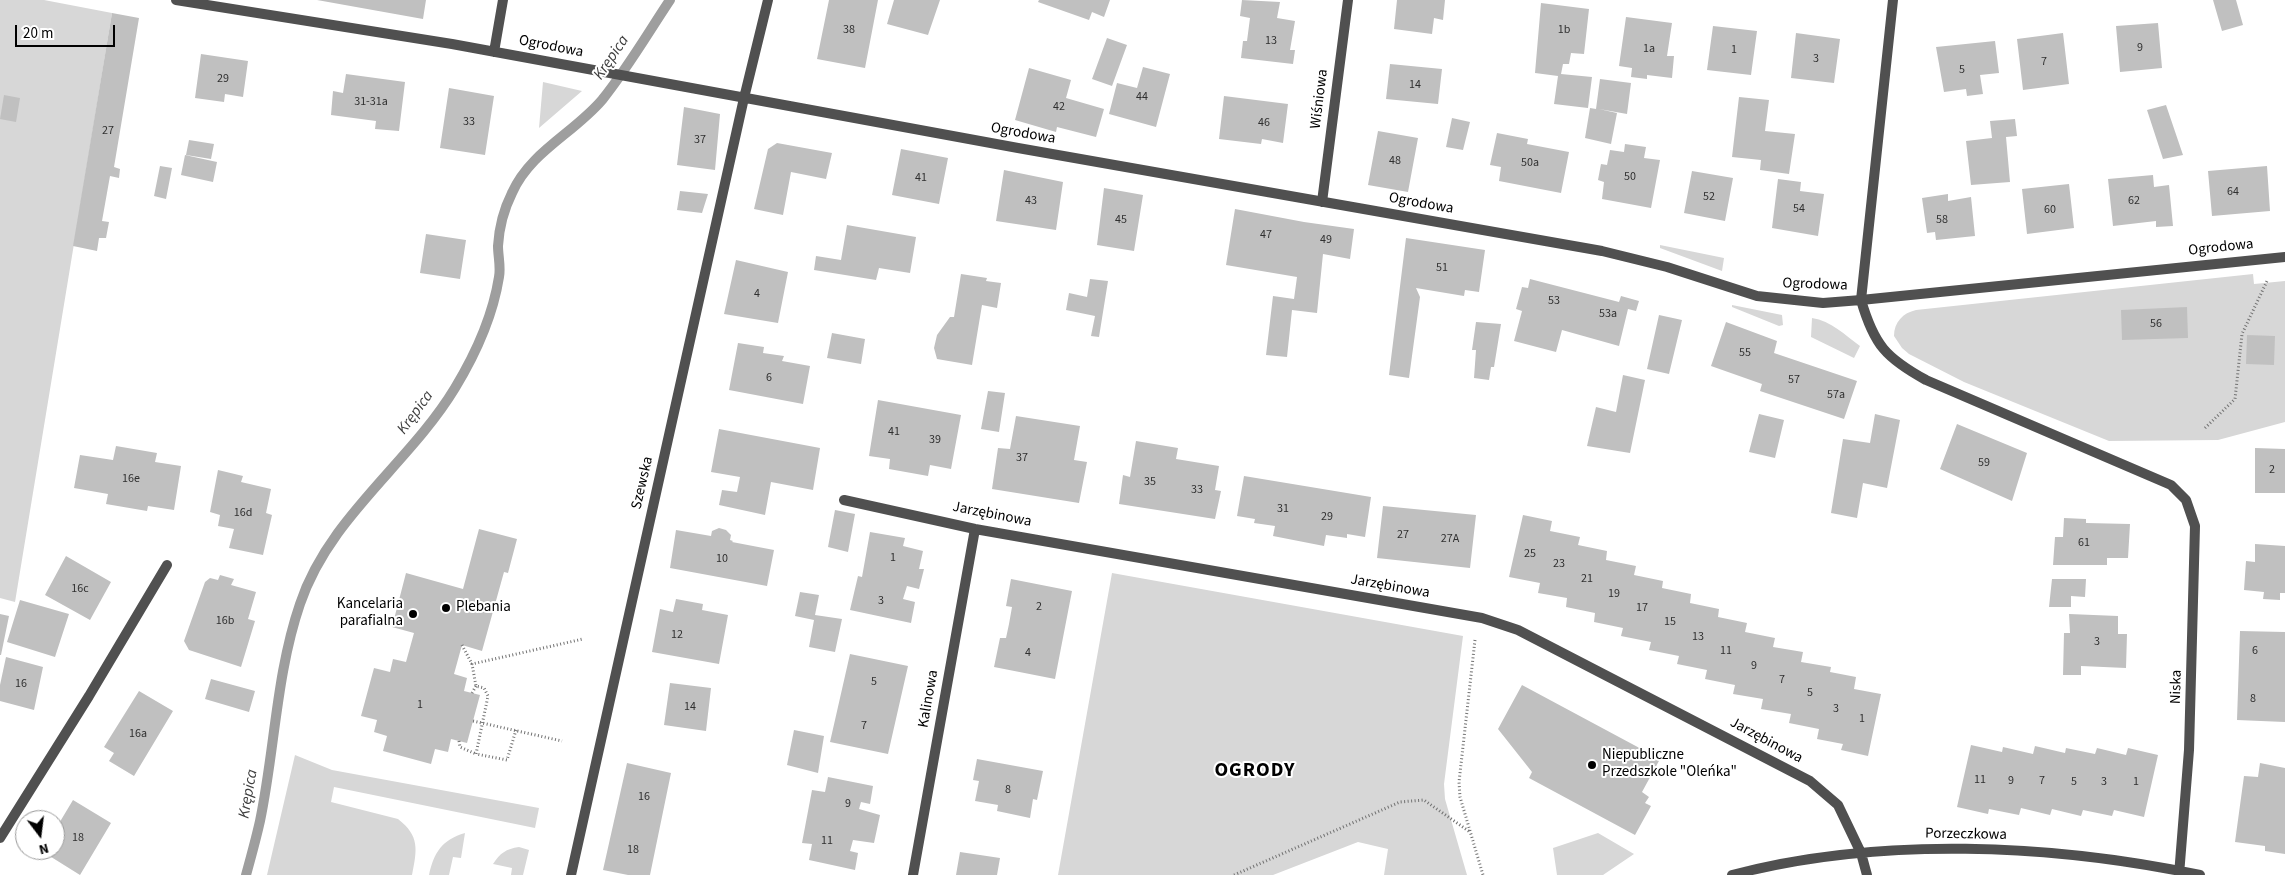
<!DOCTYPE html>
<html>
<head>
<meta charset="utf-8">
<style>
  body { margin:0 }
  #map { position:relative; width:2285px; height:875px; overflow:hidden; background:#fff; font-family:"Source Sans 3",sans-serif }
  canvas { display:block }
  .north { position:absolute; left:15px; top:810px; width:50px; height:50px; box-sizing:border-box; background:#fff; border:1px solid #999; border-radius:50%; rotate:165deg; font-size:14px; font-weight:700; line-height:20px; text-align:center; color:#000 }
  .north::after { content:''; display:block; margin:auto; width:18px; height:22px; background:#000; clip-path:polygon(50% 0,100% 100%,50% 72%,0 100%) }
  .scale { position:absolute; left:15px; top:25px; width:100px; height:22px; box-sizing:border-box; border:2px solid #000; border-top:0; padding-left:6px; font-size:15px; line-height:18px; white-space:nowrap; color:#000; -webkit-text-stroke:4px #fff; paint-order:stroke }
</style>
</head>
<body>
<div id="map">
<canvas width="2285" height="875"></canvas>
<div class="north">N</div>
<div class="scale">20 m</div>
</div>
<script>
const context = document.querySelector('canvas').getContext('2d');
context.lineJoin = 'round';
function fillPath(path, color) { context.fillStyle = color; context.fill(path, 'evenodd'); }
function strokePath(path, color, width, dash) { context.strokeStyle = color; context.lineWidth = width; context.lineCap = dash ? 'butt' : 'round'; context.setLineDash(dash || []); context.stroke(path); }
function drawText(font, color, halo, rows, align = 'center') {
  context.font = font + ' "Source Sans 3",sans-serif'; context.lineWidth = 4; context.setLineDash([]); context.textBaseline = 'middle'; context.strokeStyle = halo; context.fillStyle = color; for (const [text, x, y, turn = 0] of rows) {
    context.save(); context.translate(x, y); context.rotate((+turn || 0) * Math.PI / 180); context.textAlign = isNaN(turn) ? turn : align; if (halo) context.strokeText(text, 0, 0); context.fillText(text, 0, 0); context.restore();
  }
}
fillPath(new Path2D(`
  M0,0H44L112,13L15,602L0,598Z
  M543,82L582,91L539,128Z
  M1660,245L1724,258L1722,271L1660,248Z
  M2253,274L2254,284L2285,281V422L2218,440L2109,441L1964,382L1909,354L1902,348L1894,336C1894,322 1903,313 1916,310Z
  M1732,305L1782,315L1783,325L1779,326L1732,307Z
  M1812,318C1831,321 1845,335 1860,346L1854,358L1811,337Z
  M1112,573L1463,636L1444,784L1445,799L1467,875H1384L1388,849L1358,842L1273,875H1058Z
  M295,755L332,770L539,808L535,828L334,787L331,802L398,819C420,836 417,850 412,875H267Z
  M465,833L461,858L453,857L449,875H429C434,852 442,840 465,833Z
  M1598,833L1634,854L1603,875H1557L1553,848Z
  M519,847L529,850L523,875H511L512,868L493,864C500,853 506,849 519,847Z`), '#d7d7d7');
strokePath(new Path2D(`
  M246,875C251,857 256,839 260,821C275,749 276,674 300,604C329,517 409,464 455,388C475,355 493,315 499,277C501,267 498,256 498,246C499,229 504,209 512,193C530,152 574,133 602,100C627,69 648,33 670,0`), '#9e9e9e', 10);
fillPath(new Path2D(`
  M317,0H426L423,19Z
  M829,0H878L865,68L817,59Z
  M894,0H940L928,35L887,24Z
  M1039,0H1110L1104,17L1092,12L1089,20L1038,2Z
  M1242,0L1280,2L1277,18L1295,21L1290,50H1295L1293,64L1241,58L1243,41H1247L1250,18L1240,16Z
  M1397,0H1445L1443,20L1434,18L1432,34L1394,29Z
  M2213,0H2236L2243,25L2222,31Z
  M1541,3L1589,9L1584,54L1571,53L1569,64H1563L1561,74L1592,77L1588,108L1554,104L1558,76L1535,73Z
  M112,13L139,18L114,167L120,169L119,178L110,176L102,221L109,222L106,238H99L97,251L73,246Z
  M1626,17L1672,23L1667,56H1674L1672,78L1647,75V79L1631,77L1632,68L1619,66Z
  M2158,23L2162,68L2120,72L2116,26Z
  M1713,26L1757,31L1751,75L1707,70Z
  M1796,33L1840,39L1834,83L1791,78Z
  M2063,33L2069,84L2023,90L2017,39Z
  M1107,38L1127,45L1112,86L1092,79Z
  M1995,41L1999,73L1980,75L1983,94L1967,96L1966,89L1944,92L1936,47Z
  M201,54L248,61L243,97L225,94L224,102L195,98Z
  M1390,64L1442,69L1438,104L1386,99Z
  M1143,67L1170,74L1156,127L1109,114L1117,83L1137,88Z
  M1029,68L1071,80L1066,98L1104,109L1096,137L1057,127L1056,132L1015,120Z
  M346,74L405,82L399,131L375,129L376,121L331,115L333,91L343,93Z
  M1600,79L1631,83L1627,114L1599,109L1617,113L1611,144L1585,138L1590,108L1596,109Z
  M449,88L494,96L485,155L440,148Z
  M4,95L20,98L16,122L0,119Z
  M1224,96L1288,104L1283,143L1262,139L1261,144L1219,139Z
  M1739,97L1769,100L1765,131L1795,134L1789,174L1760,170L1761,160L1732,157Z
  M2166,105L2183,155L2163,159L2147,110Z
  M684,107L720,114L715,170L677,165Z
  M1452,118L1470,122L1463,150L1446,147Z
  M2015,119L2017,136L2006,137L2010,182L1971,185L1966,141L1992,138L1990,121Z
  M1378,131L1418,138L1408,192L1368,185Z
  M1497,133L1528,139L1527,144L1569,152L1561,193L1499,181L1501,167L1490,165Z
  M189,140L214,144L211,159L186,155Z
  M777,143L832,153L826,179L791,172L783,215L754,209L768,149Z
  M1625,144L1646,147L1644,158L1660,160L1651,208L1602,199L1604,182L1598,180L1601,164L1607,165L1610,150L1624,152Z
  M901,149L948,158L939,204L892,195Z
  M185,155L217,162L213,182L181,175Z
  M160,166L172,168L166,199L154,196Z
  M2267,166L2270,211L2212,216L2208,171Z
  M1004,170L1063,182L1056,230L996,221Z
  M1692,171L1733,178L1725,221L1684,213Z
  M2153,175L2154,187L2169,185L2173,226L2156,227V221L2113,226L2108,179Z
  M1778,179L1801,182L1800,191L1824,194L1818,236L1772,228Z
  M2069,184L2074,228L2027,234L2022,189Z
  M1104,188L1143,195L1134,251L1097,245Z
  M680,191L708,194L702,213L677,210Z
  M1948,194V201L1971,197L1975,236L1936,240L1935,232L1927,233L1922,198Z
  M1235,209L1304,222L1354,229L1350,259L1323,254L1317,313L1292,310L1287,357L1266,355L1273,296L1294,299L1297,277L1226,265Z
  M847,225L916,237L910,273L879,268L876,280L814,270L816,256L841,260Z
  M426,234L466,240L460,279L420,273Z
  M1406,238L1485,250L1479,292L1465,290L1464,296L1416,288L1420,297L1409,378L1389,375Z
  M736,260L788,272L778,323L724,314Z
  M961,274L987,278L986,281L1001,283L997,308L982,305L972,365L937,359L934,348L937,335L950,317H954Z
  M1090,279L1108,281L1099,337L1091,336L1095,316L1066,310L1069,293L1087,297Z
  M1530,279L1619,302L1621,296L1639,301L1636,311L1628,309L1619,346L1562,330L1556,352L1514,341L1522,311L1516,309L1522,287L1528,288Z
  M2187,307L2188,338L2122,340L2121,310Z
  M1659,315L1682,320L1669,374L1647,369Z
  M1476,322L1501,324L1494,367H1491L1489,380L1474,378L1476,350H1472Z
  M1726,322L1777,341L1774,353L1857,381L1844,419L1760,391L1762,384L1711,366Z
  M832,333L865,339L861,364L827,358Z
  M2247,335L2275,336L2274,365L2246,364Z
  M738,343L764,347L763,353L784,356L782,361L810,366L803,404L729,390Z
  M1623,375L1645,380L1630,453L1587,446L1596,407L1616,412Z
  M988,391L1005,393L999,432L981,429Z
  M878,400L961,415L951,469L930,465L928,476L889,469L890,459L869,456Z
  M1759,414L1784,420L1775,458L1749,452Z
  M1875,414L1900,420L1887,488L1863,483L1857,518L1831,513L1843,439L1870,443Z
  M1016,416L1080,426L1074,460L1087,462L1079,503L992,489L998,448L1010,449Z
  M1957,424L2027,453L2012,501L1940,469Z
  M719,429L820,448L813,490L771,482L765,515L719,505L722,490L737,492L740,477L711,472Z
  M1136,441L1178,448L1176,459L1219,466L1215,490L1221,491L1215,519L1119,504L1123,475L1130,477Z
  M116,446L157,453L155,462L181,466L174,510L148,506L147,511L106,504L108,494L74,488L80,455L113,460Z
  M2255,448L2285,449V493H2255Z
  M218,470L243,476L241,482L271,489L266,513L272,515L263,555L229,548L234,529L218,526L220,515L210,512Z
  M1244,476L1371,497L1365,537L1347,534V538L1326,535L1324,546L1273,536L1275,526L1254,523L1255,519L1237,516Z
  M1383,506L1476,515L1470,568L1377,558Z
  M835,510L855,514L848,552L828,547Z
  M1523,515L1552,521L1550,531L1580,537L1578,545L1607,551L1606,560L1636,566L1634,575L1663,581L1662,588L1691,594L1690,603L1719,609L1718,617L1747,623L1745,632L1775,638L1773,647L1803,652L1801,662L1831,667L1830,672L1856,677L1854,689L1881,694L1868,756L1841,750L1843,744L1817,739L1819,729L1789,723L1791,714L1761,709L1763,699L1733,694L1735,685L1705,679L1707,670L1677,664L1679,656L1649,650L1651,642L1621,636L1623,628L1594,622L1595,613L1566,607L1567,598L1538,593L1540,583L1509,577Z
  M2064,518L2086,519V523L2130,524L2128,558H2107V565H2053L2055,537H2063Z
  M719,528L726,530L731,535L730,540L733,541L732,542L774,550L767,586L670,568L676,530L711,536L712,531Z
  M479,529L517,539L508,573L504,572L482,651L462,645L454,674L467,678L464,691L480,695L467,743L451,739L448,752L435,749L431,764L383,751L387,736L374,732L377,720L361,716L374,668L390,672L393,659L406,662L414,633L392,627L406,573L463,589Z
  M870,532L905,538L903,546L923,551L919,569H924L919,589L907,586L903,599L915,602L911,623L850,610L858,576L862,577Z
  M2255,544L2285,546V593H2280V600L2263,599L2264,592L2244,590L2246,561L2255,562Z
  M66,556L111,582L90,620L45,595Z
  M220,575L234,579L231,585L256,592L248,619L255,621L241,667L189,650L184,641L205,582L210,578L218,580Z
  M1011,579L1072,591L1055,679L994,667L1000,638H1006L1009,624L1012,607L1006,606Z
  M2052,579H2086L2085,597L2071,596V607H2049Z
  M800,592L819,595L815,615L842,619L835,652L809,647L814,620L795,616Z
  M676,599L703,604L702,610L728,615L719,664L652,652L660,609L673,612Z
  M20,600L69,614L55,657L7,642Z
  M0,614L9,616L1,655H0Z
  M2069,614L2118,616V634H2127L2126,668L2081,666V675H2063L2064,633H2070Z
  M2240,631L2285,632V722L2237,720Z
  M850,654L908,666L888,754L830,742Z
  M6,657L43,667L34,710L0,701V685Z
  M211,679L255,691L249,712L205,699Z
  M670,683L711,688L706,731L664,725Z
  M1522,685L1660,759L1642,792L1649,797L1645,803L1651,806L1635,835L1529,778L1532,772L1498,729Z
  M139,691L173,711L134,776L109,761L114,753L104,747Z
  M794,730L824,736L818,773L787,765Z
  M1971,745L2002,752L2003,747L2033,754L2035,746L2065,753L2066,748L2095,754L2097,748L2126,755L2128,748L2158,755L2144,817L2114,810L2112,816L2083,810L2081,816L2052,809L2050,815L2021,808L2019,815L1989,809L1988,814L1957,807Z
  M977,759L1043,771L1037,800L1033,799L1030,818L997,811L998,805L975,801L979,781L973,780Z
  M627,763L671,773L650,875H628L603,870Z
  M2260,763L2285,768V854L2265,851V846L2235,842L2244,776L2258,777Z
  M828,777L873,786L870,804L861,802L859,809L880,815L874,843L853,840L850,851L858,853L855,870L809,860L812,844L802,843L812,790L825,792Z
  M73,800L111,823L80,875L40,850H55V830Z
  M960,852L1000,858L997,875H956Z`), '#c0c0c0');
strokePath(new Path2D(`
  M2205,428L2235,399L2242,334L2267,281
  M1475,640L1459,782L1460,797L1483,875
  M462,645L472,664
  M472,693L476,686
  M473,721L562,741
  M516,730L507,760L476,754L488,696L484,688L476,686L472,664L583,639
  M459,741L460,747L476,754
  M1234,875L1400,802L1424,800L1470,832`), '#727272', 3, [1, 2.5]);
strokePath(new Path2D(`
  M1861,300L1893,0
  M0,838L89,696L167,565`), '#505050', 10);
strokePath(new Path2D(`
  M176,0L452,44L1018,148L1602,251L1667,267L1757,296L1823,303L1861,300L2285,257
  M494,52L503,0
  M1322,202L1348,0
  M1861,300C1874,345 1886,358 1926,380L2171,485L2186,500L2195,526L2189,750L2179,875
  M844,500L975,529L1482,618L1518,630L1810,781L1838,805L1861,853L1867,875
  M571,875L744,98L768,0
  M913,875L975,529
  M1732,875C1879,836 2052,844 2200,875`), '#505050', 10);
for (const [x, y, r, color] of [
  [446,608,5,"#000"],
  [413,614,5,"#000"],
  [1592,765,5,"#000"]
]) { const dot = new Path2D(); dot.arc(x, y, r, 0, 2 * Math.PI); context.fillStyle = color; context.fill(dot); strokePath(dot, '#fff', 2); }
drawText('12px', '#303030', null, [
  ["38",849,30],
  ["1b",1564,30],
  ["13",1271,41],
  ["9",2140,48],
  ["1a",1649,49],
  ["1",1734,50],
  ["3",1816,59],
  ["7",2044,62],
  ["5",1962,70],
  ["29",223,79],
  ["14",1415,85],
  ["44",1142,97],
  ["31-31a",371,102],
  ["42",1059,107],
  ["33",469,122],
  ["46",1264,123],
  ["27",108,131],
  ["37",700,140],
  ["48",1395,161],
  ["50a",1530,163],
  ["50",1630,177],
  ["41",921,178],
  ["64",2233,192],
  ["52",1709,197],
  ["43",1031,201],
  ["62",2134,201],
  ["54",1799,209],
  ["60",2050,210],
  ["45",1121,220],
  ["58",1942,220],
  ["47",1266,235],
  ["49",1326,240],
  ["51",1442,268],
  ["4",757,294],
  ["53",1554,301],
  ["53a",1608,314],
  ["56",2156,324],
  ["55",1745,353],
  ["6",769,378],
  ["57",1794,380],
  ["57a",1836,395],
  ["41",894,432],
  ["39",935,440],
  ["37",1022,458],
  ["59",1984,463],
  ["2",2272,470],
  ["16e",131,479],
  ["35",1150,482],
  ["33",1197,490],
  ["31",1283,509],
  ["16d",243,513],
  ["29",1327,517],
  ["27",1403,535],
  ["27A",1450,539],
  ["61",2084,543],
  ["25",1530,554],
  ["1",893,558],
  ["10",722,559],
  ["23",1559,564],
  ["21",1587,579],
  ["16c",80,589],
  ["19",1614,594],
  ["3",881,601],
  ["2",1039,607],
  ["17",1642,608],
  ["16b",225,621],
  ["15",1670,622],
  ["12",677,635],
  ["13",1698,637],
  ["3",2097,642],
  ["11",1726,651],
  ["6",2255,651],
  ["4",1028,653],
  ["9",1754,666],
  ["7",1782,680],
  ["5",874,682],
  ["16",21,684],
  ["5",1810,693],
  ["8",2253,699],
  ["1",420,705],
  ["14",690,707],
  ["3",1836,709],
  ["1",1862,719],
  ["7",864,726],
  ["16a",138,734],
  ["11",1980,780],
  ["9",2011,781],
  ["7",2042,781],
  ["5",2074,782],
  ["3",2104,782],
  ["1",2136,782],
  ["8",1008,790],
  ["16",644,797],
  ["9",848,804],
  ["18",78,838],
  ["11",827,841],
  ["18",633,850]
]);
drawText('15px', '#000', '#fff', [
  ["Ogrodowa",551,47,11],
  ["Wiśniowa",1320,99,-83],
  ["Ogrodowa",1023,134,10],
  ["Ogrodowa",1421,204,10],
  ["Ogrodowa",2221,248,-6],
  ["Ogrodowa",1815,285,2],
  ["Szewska",643,483,-77],
  ["Jarzębinowa",992,515,11],
  ["Jarzębinowa",1390,587,10],
  ["Niska",2177,687,-88],
  ["Kalinowa",929,699,-80],
  ["Jarzębinowa",1766,741,28],
  ["Porzeczkowa",1966,835,1]
]);
drawText('15px', '#000', '#fff', [
  ["Kancelaria",403,605,"right"],
  ["parafialna",403,622,"right"],
  ["Plebania",456,608],
  ["Niepubliczne",1602,756],
  ["Przedszkole \"Oleńka\"",1602,773]
], 'left');
drawText('italic 16px', '#3f3f3f', '#fff', [
  ["Krępica",612,58,-56],
  ["Krępica",416,413,-54],
  ["Krępica",249,794,-80]
]);
context.letterSpacing = '1px';
drawText('bold 20px', '#000', '#fff', [
  ["OGRODY",1255,772]
]);
context.letterSpacing = '0px';
</script>
</body>
</html>
